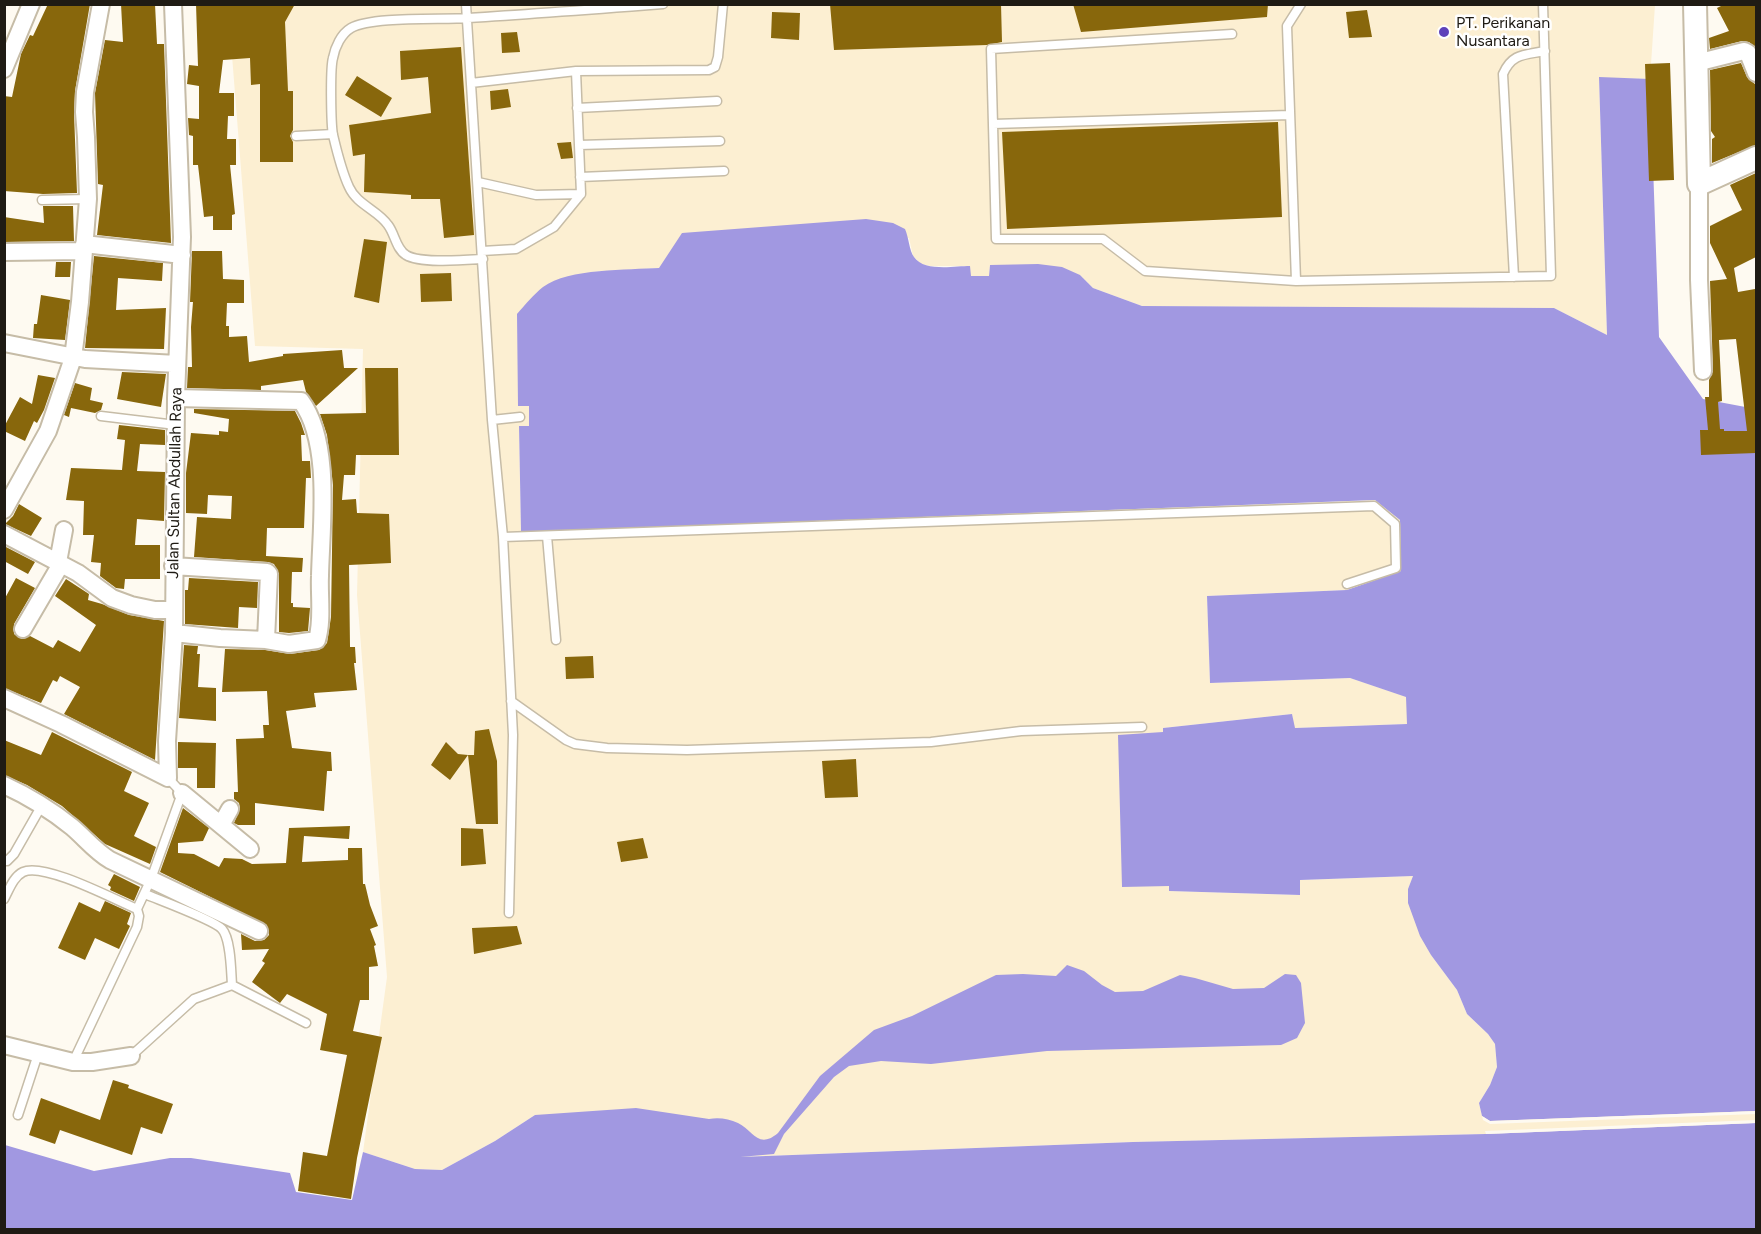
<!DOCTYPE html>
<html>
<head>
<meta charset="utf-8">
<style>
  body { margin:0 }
  #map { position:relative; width:1761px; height:1234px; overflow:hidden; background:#fefaf1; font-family:Figtree,sans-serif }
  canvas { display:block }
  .frame { position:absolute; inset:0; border:6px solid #1f1b14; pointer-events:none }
</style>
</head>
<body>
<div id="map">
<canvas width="1761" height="1234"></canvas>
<div class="frame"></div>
</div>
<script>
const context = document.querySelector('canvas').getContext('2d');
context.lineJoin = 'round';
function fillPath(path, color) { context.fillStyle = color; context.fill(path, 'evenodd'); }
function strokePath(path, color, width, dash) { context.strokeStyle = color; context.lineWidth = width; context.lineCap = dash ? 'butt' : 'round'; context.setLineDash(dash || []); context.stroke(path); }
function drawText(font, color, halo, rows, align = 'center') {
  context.font = font + ' Figtree,sans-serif'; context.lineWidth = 5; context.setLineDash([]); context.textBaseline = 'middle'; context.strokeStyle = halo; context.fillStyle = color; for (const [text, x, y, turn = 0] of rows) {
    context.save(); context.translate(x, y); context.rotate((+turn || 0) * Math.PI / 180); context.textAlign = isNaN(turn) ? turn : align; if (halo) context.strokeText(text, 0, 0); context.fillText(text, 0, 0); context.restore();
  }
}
fillPath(new Path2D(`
  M228,5H1655L1650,79L1599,78L1607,335L1554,308L1142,306L1093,288L1080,275L990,265L989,276H970V266H930L921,264L913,256L909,238L659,268L592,272L518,405L529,406V426L519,427L521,532L1375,500L1400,520L1401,571L1347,590L1207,596L1210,683L1350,678L1407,697V724L1294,728L1292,714L1163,728L1169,891L1299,895L1300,880L1413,876L1408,889L1431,955L1457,990L1467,1014L1488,1034L1495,1044L1497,1067L1490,1085L1479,1103L1482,1116L1756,1111V1123L1486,1134L1133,1142L739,1157L535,1115L495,1141L442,1170L415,1169L363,1152L387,977L357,595L363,349L255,346Z`), '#fcefd2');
fillPath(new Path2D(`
  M1599,77L1650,79L1659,337L1703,399L1756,409V1111L1490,1121L1482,1116L1479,1103L1490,1085L1497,1067L1495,1044L1488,1034L1467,1014L1457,990L1431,955L1420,936L1408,903V889L1413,876L1300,880V895L1169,891V886L1122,887L1118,735L1163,732V728L1292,714L1295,728L1407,724L1406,697L1350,678L1210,683L1207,596L1347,590L1401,571L1400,520L1375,500L521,532L519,426H529V406H518L517,314C525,305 534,294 543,287C569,268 628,270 659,268L682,233L866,219L893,223L905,229C909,238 909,250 914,257C924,272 954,266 970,266L971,276H989L990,265L1038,264L1062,267L1080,275L1093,288L1142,306L1554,308L1607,335Z
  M1067,965L1084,971L1102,985L1115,992L1143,991L1180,975L1195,978L1233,989L1264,988L1285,974L1296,975L1301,983L1305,1023L1297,1038L1281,1045L1047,1051L931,1064L881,1061L849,1066L834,1077L784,1134L774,1154L740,1157L1133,1142L1486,1134L1756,1123V1229H5V1145L94,1171L170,1158H191L290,1173L296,1192L352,1200L363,1152L415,1169L442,1170L495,1141L535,1115L636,1108L709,1119C719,1117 729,1119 738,1123C753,1130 758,1150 778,1133L820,1076L874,1030L912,1016L996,975L1023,974L1056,976Z`), '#a198e1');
fillPath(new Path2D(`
  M1756,1111V1114L1490,1124L1483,1120L1482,1116L1490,1121Z
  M1756,1120V1123L1486,1134L1485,1131Z`), '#fefaf1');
fillPath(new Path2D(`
  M48,4H90L75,91L74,113L77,193L43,194L4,191V96L12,97L21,54L30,35L33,36Z
  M121,4H155L157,44H164L171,243L97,235L103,185L98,184L95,93L105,40L123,42Z
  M196,4H295L285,22L288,91H293V130L290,136L293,142V162H260V84L251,85L250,58L223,60L219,93H234V116H228L227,139H236V165H230L235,214L232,215V230H213V216L204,217L198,165H193V136L189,135L188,118L199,119V86L187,84L189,65L198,66Z
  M830,4H1001L1002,42L987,45L834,50Z
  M1073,4H1268L1267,17L1081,32Z
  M1725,4H1756V48L1749,42L1742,41L1710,49L1709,38L1729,31L1717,8Z
  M1367,10L1372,37L1349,38L1346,12Z
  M772,12L800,13L799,40L771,38Z
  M517,32L520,52L502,53L501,33Z
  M461,47L474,235L444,238L440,199H411V195L364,192L365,154L353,156L349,125L431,113L428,77L401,80L400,51Z
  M1670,63L1674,180L1649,181L1645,64Z
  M1741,63L1747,77L1756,85V145L1712,163V139L1715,137L1711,131L1710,70Z
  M357,76L392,98L381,117L345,95Z
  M508,89L511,107L491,110L490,91Z
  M1278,122L1282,217L1007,229L1002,132Z
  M571,142L573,158L561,159L557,143Z
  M1756,173V257L1734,268L1738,292L1755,289L1756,295V453L1701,455L1700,430H1708L1705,397H1709V380L1713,371L1710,281L1727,279L1710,243V226L1742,210L1730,185ZM1736,339L1747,431H1724V429H1720L1718,402L1722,401L1719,340Z
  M43,206H73L74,241L4,242V217L44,223Z
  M364,239L387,242L379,303L354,297Z
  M192,251H222L223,279L244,280V303H227L226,326H229V337L247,336L249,362L283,356V354L342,350L344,368H358L316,406L306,392L303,380L261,386V390L187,388L188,367H192L191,327L193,302H190Z
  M94,256L163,263L162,281L118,278L116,310L166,308L164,349L85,348Z
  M56,262H71L70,277H55Z
  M451,273L452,301L421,302L420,274Z
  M41,295L70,300L65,340L33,338L34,324H37Z
  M365,368H398L399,455H356L355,475H344L342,500L356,499L357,513L389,514L391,563L349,565L350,647H355L356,663H354L357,690L314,693L316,707L286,711L292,748L331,752L332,771H327L324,811L255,803V825H238L234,823L240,808L239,803L234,799V792H238L236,739L264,738L263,725H269L267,691L222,692L225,649L265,650L290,654L319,650L327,643L331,617L333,485L327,435L320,414L366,413Z
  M122,372L166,374L161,407L117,399Z
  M38,375L55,378L44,410L37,423L34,421L25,441L4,431V427L20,397L32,404Z
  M75,383L92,388L90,400L103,403L101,410L95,413L71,408L69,417L64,415Z
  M194,409L295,411L301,423L305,435H301L302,461H310L311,478H306L304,528H267L266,556L303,558L302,572H292L291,603H293V607L310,608L308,631L289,633L279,632V574L274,564L268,562L194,557L197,517L231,519L232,496L208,495L207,514L186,513V473L191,433L219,435V431L228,432L229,419L194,413Z
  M119,425L165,430V445L140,444L137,471L165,472L164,521L137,519L135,545H160V579H125L124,589L116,588L100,576L101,563L91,562L94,535H83L84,501L66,500L71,468L122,470L125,440L117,439Z
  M19,504L42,518L31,536L5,524L13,516Z
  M4,546L35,562L28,574L4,561Z
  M16,578L35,588L14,624V634L22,639L30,636L53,648L58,640L80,652L96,625L55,596L66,579L89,594L88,600L102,604L129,615L164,621L155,760L64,714L80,687L60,676L57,682L53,680L41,703L4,688V600Z
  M189,578L258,582L257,608L239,607L238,628L185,624V590H188Z
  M184,645L198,646L197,654H200L198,687L216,688V721L179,718Z
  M593,656L594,678L566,679L565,657Z
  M489,729L497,761L498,824H476L468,755H474L475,731Z
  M52,732L132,772L124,791L149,803L134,836L156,847L150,864L105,844L62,806L27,785L4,775V740L41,755Z
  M178,742L216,743L215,788H197V768H178Z
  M446,742L458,754L468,755L450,780L431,765Z
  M856,759L858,797L825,798L822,761Z
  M183,808L209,828L203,841L178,843V853L194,854L219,867L224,858L242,859L252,864L286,863L289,828L350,826L349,839L304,836L302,862L348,860V848H362L363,884H365L370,905L378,926L370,929L376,945L374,946L378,966L369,967V1000H360L353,1031L382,1037L357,1158L351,1199L298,1191L303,1152L327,1156L347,1055L320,1050L327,1014L287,994L280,1003L252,982L265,963L262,961L269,949L242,950L241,934L255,941L264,940L269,935L267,925L160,872Z
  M461,828L483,829L486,864L461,866Z
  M643,838L648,858L621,862L617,842Z
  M114,874L140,887L134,901L110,890L111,887L108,885Z
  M105,901L131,913L127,924L130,926L119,949L95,938L85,960L58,948L79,902L100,912Z
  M517,926L522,944L474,954L472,928Z
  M113,1080L129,1085L128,1088L173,1104L162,1134L141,1127L132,1155L60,1130L55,1144L29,1135L41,1098L100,1120Z`), '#88670c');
const lane = new Path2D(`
  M466,4L492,420L503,537L513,735L509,913
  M1232,34L991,49L996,239H1103L1145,271L1296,281L1551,276L1543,4
  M471,83L576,71L709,70L715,67L718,57L723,4
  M577,108L717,101
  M993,124L1290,115
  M296,136L333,134
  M579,145L720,141
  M580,177L724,171
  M478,182L536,195L581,194
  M42,200L88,199
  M482,251L516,249L554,227L581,194L576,71
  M483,259C466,260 420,264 406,255C396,249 395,234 388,225C378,210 357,205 349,187C342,172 337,152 333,135C331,125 330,68 333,58C335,47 341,34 351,28C372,16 441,20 468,18C533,14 598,9 663,4
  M1514,277L1503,74C1512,53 1525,55 1545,51
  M1296,281L1287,26L1301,4
  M101,416L176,425
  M492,420L520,417
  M547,536L556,640
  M503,537L1374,506L1395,524L1396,568L1347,584
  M511,701L566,740L575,744L607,748L687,750L931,742L1021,731L1142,727
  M4,861H7L14,854L42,805
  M145,894C159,900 214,920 222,929C231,939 231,971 232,985L306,1023
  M4,899C9,890 13,877 23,872C44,862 115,900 137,909L151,879L182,793L168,778
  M131,1056L194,999L232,985
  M73,1062L137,927L139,916L137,909
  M18,1115L38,1054`);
const street = new Path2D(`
  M1696,63L1744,51L1748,53L1756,73
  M4,69L31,4
  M1699,184V280L1703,371
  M84,244L182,255
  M4,252L83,251
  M4,343L85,359L177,364
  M4,510L48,431L73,358L80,302L88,199L86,137L84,112L85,92L101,4
  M4,534L78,573L112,598L131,605L155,610H173
  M58,562L64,530
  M173,566L267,572L269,574L266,640L289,644L317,640C323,620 319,596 320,576C321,526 332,443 301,401L176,398
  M23,629L61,564
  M174,633L220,638L266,640
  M4,698L61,724L168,778L167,741L174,633L176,398L182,237L173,4
  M4,785C28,796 51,810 72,827C85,838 95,851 110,860L259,931
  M182,793L250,849
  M221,825L230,809
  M4,1045L73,1062H92L131,1056`);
const secondary = new Path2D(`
  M1695,4L1699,184L1756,158`);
strokePath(lane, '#c6bca7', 11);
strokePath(street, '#c6bca7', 20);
strokePath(secondary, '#c6bca7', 26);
strokePath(lane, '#fff', 8);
strokePath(street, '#fff', 16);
strokePath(secondary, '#fff', 22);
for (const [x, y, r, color] of [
  [1444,32,6,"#5e42ba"]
]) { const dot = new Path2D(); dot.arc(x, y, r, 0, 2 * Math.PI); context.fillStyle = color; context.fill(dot); strokePath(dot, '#fff', 2); }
drawText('16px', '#1f1b14', '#fff', [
  ["PT. Perikanan",1456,23],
  ["Nusantara",1456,41]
], 'left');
drawText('16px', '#1f1b14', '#fff', [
  ["Jalan Sultan Abdullah Raya",175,483,-89]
]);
</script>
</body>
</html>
